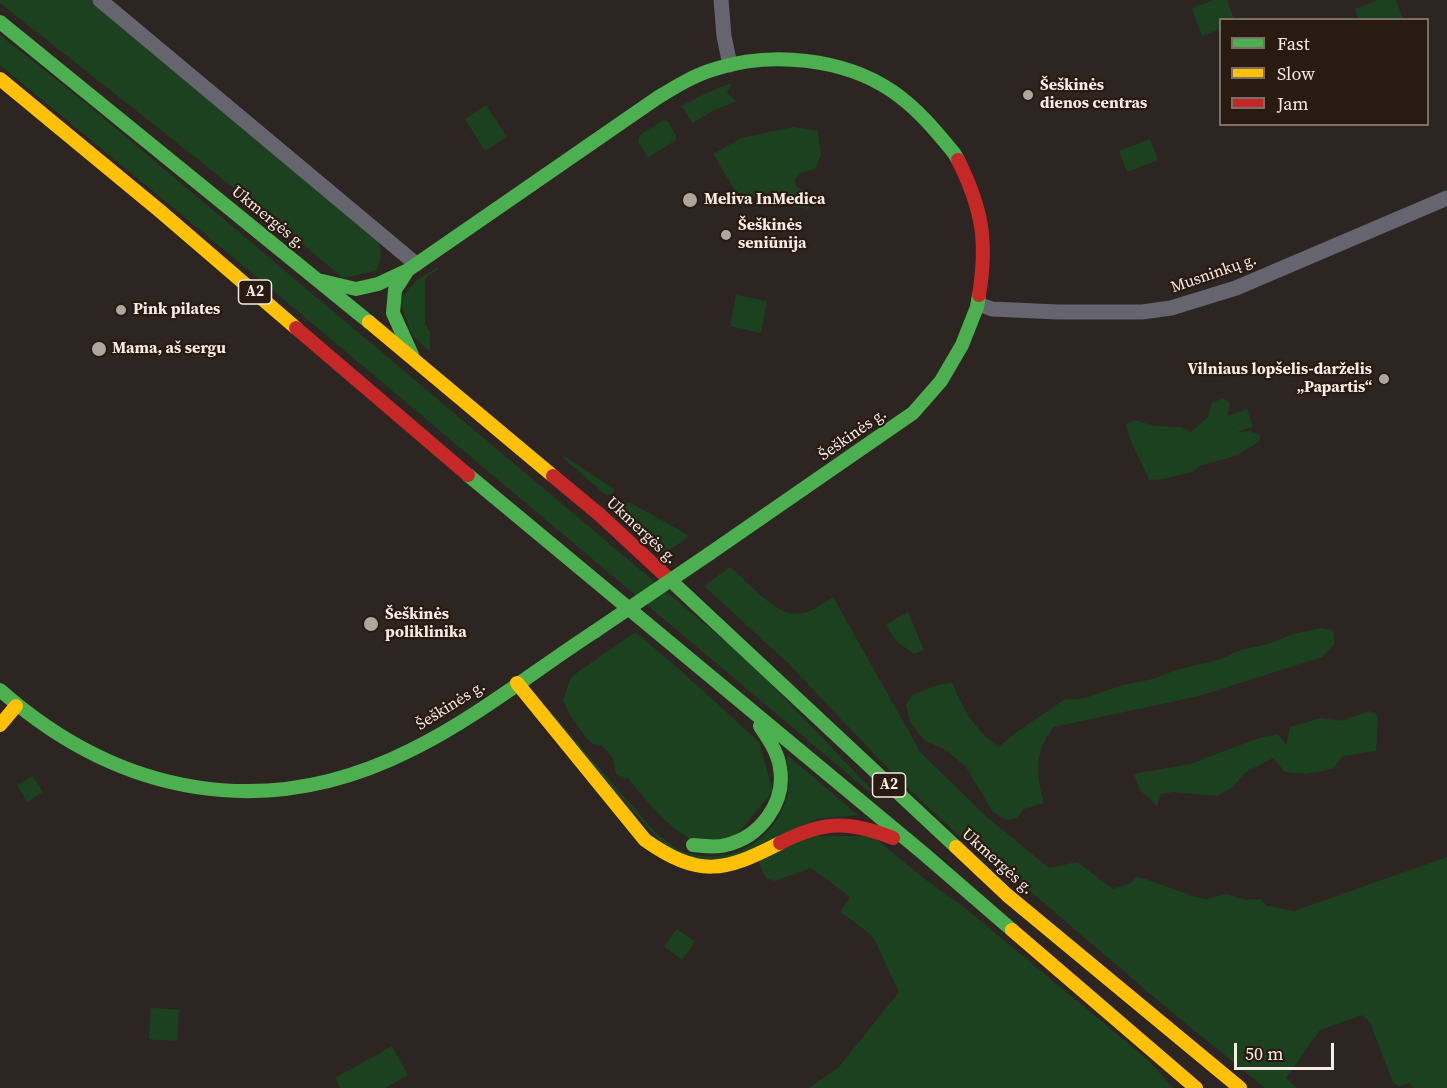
<!DOCTYPE html>
<html>
<head>
<meta charset="utf-8">
<style>
  body { margin:0 }
  #map { position:relative; width:1447px; height:1088px; overflow:hidden; background:#2d2521; font-family:"Source Serif 4",serif }
  canvas { display:block }
  .legend { position:absolute; left:1219px; top:18px; width:210px; height:108px; box-sizing:border-box; background:#291a12; border:2px solid #7b6e66; margin:0; padding:8px 10px; list-style:none; font-size:18px; color:#f6ebe5 }
  .legend li { display:flex; align-items:center; gap:12px; height:30px }
  .legend b { width:30px; border:2px solid #7b6e66 }
  .scale { position:absolute; left:1234px; top:1043px; width:100px; height:27px; box-sizing:border-box; border:3px solid #f6ebe5; border-top:0; padding-left:8px; font-size:18px; line-height:21px; white-space:nowrap; color:#f6ebe5; -webkit-text-stroke:4px #291a12; paint-order:stroke }
</style>
</head>
<body>
<div id="map">
<canvas width="1447" height="1088"></canvas>
<ul class="legend">
<li><b style="height:8px;background:#4caf50"></b>Fast</li>
<li><b style="height:8px;background:#ffc107"></b>Slow</li>
<li><b style="height:8px;background:#c62828"></b>Jam</li>
</ul>
<div class="scale">50 m</div>
</div>
<script>
const context = document.querySelector('canvas').getContext('2d');
context.lineJoin = 'round';
function fillPath(path, color) { context.fillStyle = color; context.fill(path, 'evenodd'); }
function strokePath(path, color, width, dash) { context.strokeStyle = color; context.lineWidth = width; context.lineCap = dash ? 'butt' : 'round'; context.setLineDash(dash || []); context.stroke(path); }
function drawText(font, color, halo, rows, align = 'center') {
  context.font = font + ' "Source Serif 4",serif'; context.lineWidth = 4.5; context.setLineDash([]); context.textBaseline = 'middle'; context.strokeStyle = halo; context.fillStyle = color; for (const [text, x, y, turn = 0] of rows) {
    context.save(); context.translate(x, y); context.rotate((+turn || 0) * Math.PI / 180); context.textAlign = isNaN(turn) ? turn : align; if (halo) context.strokeText(text, 0, 0); context.fillText(text, 0, 0); context.restore();
  }
}
fillPath(new Path2D(`
  M0,0H91L377,239C382,251 382,258 376,271L343,278C231,183 114,94 0,3Z
  M1214,0H1227L1234,19L1220,20V29L1202,36L1192,8Z
  M1378,0H1396L1403,19H1359L1355,9Z
  M0,35L88,105L751,663L871,789V791H868L275,292L0,65Z
  M732,83L727,93L737,101L714,110L693,123L681,106L709,92Z
  M486,105L507,137L485,151L465,119Z
  M663,120L668,121L676,136V140L648,158L638,142L640,135Z
  M793,127L818,131L821,155L815,169L800,173L795,179L796,186L806,192L812,200L808,209L736,192L713,154L741,138Z
  M1150,139L1158,160L1127,172L1119,151Z
  M438,267L439,269L427,276L425,280V324L430,332V352L412,335L399,300L417,280Z
  M736,295L767,301L761,333L730,326Z
  M1223,398L1230,403L1227,416L1247,409L1253,427L1237,432L1250,431L1260,435L1259,442L1235,456L1200,466L1193,472L1162,479L1149,480C1141,459 1130,445 1126,424L1135,420L1154,426L1181,427L1191,432L1208,417L1212,403Z
  M564,456L614,489V492L607,496L562,457Z
  M623,503H631L690,536L665,553L621,511L620,506Z
  M730,567C747,581 777,617 799,614C812,612 822,604 833,597L921,753L988,818L1049,868L1077,862L1113,889L1131,883L1135,877L1146,879L1195,897L1206,899L1227,894L1245,900L1260,899L1267,906L1294,911L1447,857V1088H1412L1410,1083L1399,1086L1393,1083L1370,1022L1362,1015L1320,1030L1286,1078L1297,1088H1265L1167,1008L1024,886L957,834L896,777L787,662L704,586Z
  M908,612L924,650L914,654L895,640L886,624Z
  M1322,628L1334,631V645L1322,657L1199,696L1054,727C1034,750 1036,775 1044,803L1024,809L1017,818L1005,820L993,812L966,767L946,750L925,741L910,722L906,704L912,695L938,685L952,683C965,712 973,728 999,747L1015,733L1064,700L1085,698L1123,685L1153,679L1176,670L1218,660L1241,650L1268,644L1293,634Z
  M635,632L680,670L759,742L773,791L735,837C725,839 712,843 702,842C676,840 643,796 628,778L623,779L616,774L613,758L602,745L593,744L587,739L568,712L563,700L571,677Z
  M548,709L654,831C664,839 673,848 685,852C732,867 777,841 788,792C791,780 786,767 787,755L858,815L816,819L742,855L719,861L691,857L674,851L655,836L545,712Z
  M1369,711L1378,716L1376,751L1343,756L1333,769L1306,774L1285,772L1273,758L1246,772L1232,788L1216,796L1173,792L1161,794L1157,806L1140,790L1134,774L1190,764L1256,739L1278,734L1286,745L1290,727L1321,718L1342,721Z
  M33,776L43,792L27,802L17,785Z
  M809,836H872L926,880L965,908L1148,1060L1173,1088H809L838,1068L899,992L875,941L869,933L840,912L850,897L811,868L775,881L766,878L758,862Z
  M677,929L695,942L682,960L664,946Z
  M151,1008L179,1010L177,1041L149,1039Z
  M392,1046L408,1075L385,1088H340L335,1078Z`), '#1c411f');
strokePath(new Path2D(`
  M100,0L416,264
  M721,0L724,36L730,65
  M978,304L992,309L1058,312H1142L1171,308L1236,288L1447,198`), '#66646e', 15);
strokePath(new Path2D(`
  M0,22L369,322
  M408,270L657,98C675,87 694,75 715,69C771,51 843,58 892,91C917,108 935,130 954,153L958,160
  M408,270L395,290L393,313L412,355
  M322,281L356,289L378,284L408,270
  M468,475L923,853L1012,930
  M709,554L913,413L941,381L962,345L977,307L979,295
  M668,578L956,847
  M0,690C120,796 266,823 411,750C476,718 534,671 594,632
  M693,845C704,846 715,848 726,845C760,837 786,803 780,768C778,752 768,739 760,726`), '#4caf50', 14);
strokePath(new Path2D(`
  M0,79L160,211L296,328
  M369,322L553,476
  M517,683L645,840C699,878 724,872 780,843
  M0,725L16,706
  M956,847L1007,895L1240,1088
  M1012,930L1196,1088`), '#ffc107', 14);
strokePath(new Path2D(`
  M958,160C982,208 988,241 979,295
  M296,328L468,475
  M553,476L600,515L668,578
  M780,843C823,821 848,820 893,838`), '#c62828', 14);
strokePath(new Path2D(`
  M594,632L709,554`), '#4caf50', 14);
for (const [x, y, r, color] of [
  [1028,95,6,"#b0a6a0"],
  [690,200,8,"#b0a6a0"],
  [726,235,6,"#b0a6a0"],
  [121,310,6,"#b0a6a0"],
  [99,349,8,"#b0a6a0"],
  [1384,379,6,"#b0a6a0"],
  [371,624,8,"#b0a6a0"]
]) { const dot = new Path2D(); dot.arc(x, y, r, 0, 2 * Math.PI); context.fillStyle = color; context.fill(dot); strokePath(dot, '#291a12', 2); }
for (const [x, y, w] of [
  [255,292,33],
  [889,785,33]
]) { const box = new Path2D(); box.roundRect(x - w / 2, y - 12, w, 24, 4.5); context.fillStyle = '#291a12'; context.fill(box); strokePath(box, '#f6ebe5', 1.5); }
drawText('bold 15px', '#f6ebe5', null, [
  ["A2",255,292],
  ["A2",889,785]
]);
drawText('bold 16px', '#f6ebe5', '#291a12', [
  ["Šeškinės",1040,86],
  ["dienos centras",1040,104],
  ["Meliva InMedica",704,200],
  ["Šeškinės",738,226],
  ["seniūnija",738,244],
  ["Pink pilates",133,310],
  ["Mama, aš sergu",112,349],
  ["Vilniaus lopšelis-darželis",1372,370,"right"],
  ["„Papartis“",1372,388,"right"],
  ["Šeškinės",385,615],
  ["poliklinika",385,633]
], 'left');
drawText('16px', '#f6ebe5', '#291a12', [
  ["Ukmergės g.",268,218,39],
  ["Musninkų g.",1214,274,-19],
  ["Šeškinės g.",853,435,-35],
  ["Ukmergės g.",641,531,43],
  ["Šeškinės g.",451,706,-32],
  ["Ukmergės g.",997,862,42]
]);
</script>
</body>
</html>
